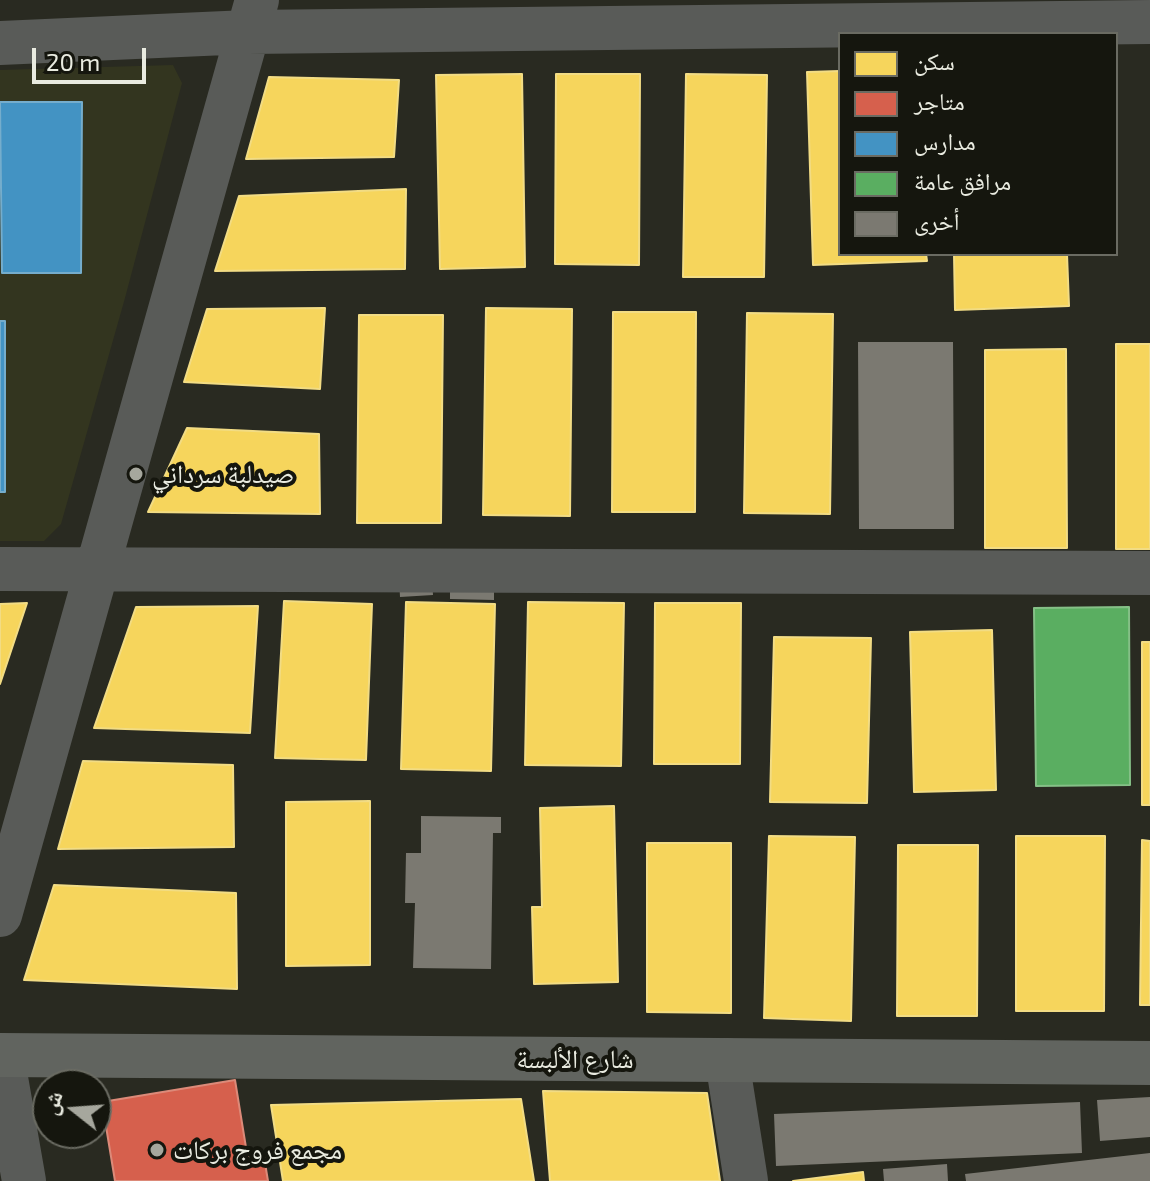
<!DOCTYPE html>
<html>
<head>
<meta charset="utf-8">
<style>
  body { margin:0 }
  #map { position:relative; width:1150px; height:1181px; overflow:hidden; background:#292a21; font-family:"Exo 2","Noto Naskh Arabic",sans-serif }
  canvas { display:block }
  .legend { position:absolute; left:838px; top:32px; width:280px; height:224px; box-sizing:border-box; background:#15160e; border:2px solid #6a6b62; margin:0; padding:10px 14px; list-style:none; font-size:24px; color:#e9ebe0 }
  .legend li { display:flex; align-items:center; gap:16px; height:40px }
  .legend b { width:40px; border:2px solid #6a6b62 }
  .north { position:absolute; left:32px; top:1069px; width:80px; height:80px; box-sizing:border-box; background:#15160e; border:2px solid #6a6b62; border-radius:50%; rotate:287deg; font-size:22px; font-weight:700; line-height:32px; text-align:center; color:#e9ebe0 }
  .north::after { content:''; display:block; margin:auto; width:28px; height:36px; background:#a6a79d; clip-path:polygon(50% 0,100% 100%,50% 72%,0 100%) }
  .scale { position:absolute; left:32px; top:48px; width:114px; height:36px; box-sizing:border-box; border:4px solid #e9ebe0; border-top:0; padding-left:10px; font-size:24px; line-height:28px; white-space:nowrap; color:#e9ebe0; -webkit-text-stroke:6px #15160e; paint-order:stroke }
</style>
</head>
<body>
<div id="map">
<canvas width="1150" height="1181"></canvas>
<ul class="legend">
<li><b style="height:22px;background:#f6d55c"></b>سكن</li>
<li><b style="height:22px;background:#d6604d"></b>متاجر</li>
<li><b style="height:22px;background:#4393c3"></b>مدارس</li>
<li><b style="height:22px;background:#5aae61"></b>مرافق عامة</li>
<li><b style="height:22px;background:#7b7971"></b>أخرى</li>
</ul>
<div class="north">ش</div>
<div class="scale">20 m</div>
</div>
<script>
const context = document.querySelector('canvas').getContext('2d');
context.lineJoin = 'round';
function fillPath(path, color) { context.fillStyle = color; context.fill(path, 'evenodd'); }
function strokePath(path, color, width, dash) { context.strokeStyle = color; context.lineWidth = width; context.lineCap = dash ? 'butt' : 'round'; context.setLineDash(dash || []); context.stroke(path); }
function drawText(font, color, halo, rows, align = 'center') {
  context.font = font + ' "Exo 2","Noto Naskh Arabic",sans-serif'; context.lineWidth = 8; context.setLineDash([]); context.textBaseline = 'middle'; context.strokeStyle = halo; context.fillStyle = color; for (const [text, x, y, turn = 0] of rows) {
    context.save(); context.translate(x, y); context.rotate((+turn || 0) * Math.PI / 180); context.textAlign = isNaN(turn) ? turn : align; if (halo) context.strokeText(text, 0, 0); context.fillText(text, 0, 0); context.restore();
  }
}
fillPath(new Path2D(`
  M173,65L182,83L125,298L61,524L44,541H0V70Z`), '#33351f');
const homes = new Path2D(`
  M840,71V254H926L927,261L813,265L807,72Z
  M522,74L525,267L440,269L436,75Z
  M556,74H640L639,265L555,264Z
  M686,74L767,75L764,277H683Z
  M269,77L399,80L394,157L246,159Z
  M406,189L405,269L215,271L239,196Z
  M954,254H1067L1069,306L955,310Z
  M325,308L320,389L184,382L207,309Z
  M486,308L572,309L570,516L483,515Z
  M613,312H696L695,512H612Z
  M747,313L833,314L830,514L744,513Z
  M359,315H443L441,523H357Z
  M1116,344H1150V549H1116Z
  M1066,349L1067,548H985V350Z
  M187,428L319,434L320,514L148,512Z
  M284,601L372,604L366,760L275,758Z
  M406,602L495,604L491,771L401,769Z
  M528,602L624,603L621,766L525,765Z
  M27,603L0,684V604Z
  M655,603H741L740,764H654Z
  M258,606L250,733L94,728L136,607Z
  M992,630L996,790L914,792L910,632Z
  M774,637L871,638L867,803L770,802Z
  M1142,642H1150V805H1142Z
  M83,761L233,765L234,847L58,849Z
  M370,801V965L286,966V802Z
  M614,806L618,982L534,984L532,907H542L540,808Z
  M769,836L855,837L851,1021L764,1018Z
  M1016,836H1105L1104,1011H1016Z
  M1142,840L1150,841V1005H1140Z
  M647,843H731V1013L647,1012Z
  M898,845H978L977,1016H897Z
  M54,885L236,893L237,989L24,980Z
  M543,1091L707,1093L720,1181H550Z
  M521,1099L534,1181H283L271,1105Z
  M863,1172L864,1181H793Z`);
fillPath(homes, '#f6d55c');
strokePath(homes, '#f2dc84', 2);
const shops = new Path2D(`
  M235,1080L249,1166L265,1163L268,1181H115L102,1102Z`);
fillPath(shops, '#d6604d');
strokePath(shops, '#dc8a79', 2);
const schools = new Path2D(`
  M0,102H82L81,273H2Z
  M0,321H5V492H0Z`);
fillPath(schools, '#4393c3');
strokePath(schools, '#75adcc', 2);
const public = new Path2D(`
  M1129,607L1130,785L1036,786L1034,608Z`);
fillPath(public, '#5aae61');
strokePath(public, '#85c087', 2);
fillPath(new Path2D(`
  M858,342H953L954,529H859Z
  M432,577L433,595L400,597L399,578Z
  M450,580H494V600L450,599Z
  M421,816L501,817V833H493L491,969L413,968L415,903H405L406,853H421Z
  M1150,1097V1137L1100,1141L1097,1100Z
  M1080,1102L1082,1153L776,1166L774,1114Z
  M1150,1153V1181H966L965,1174Z
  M947,1164L948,1181H884L883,1169Z`), '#7b7971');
strokePath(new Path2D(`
  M0,43L248,32L1150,22
  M0,569L1150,573
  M0,915L257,0
  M2,1055L24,1181
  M727,1060L746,1181`), '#595b58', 44);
strokePath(new Path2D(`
  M0,1055L1150,1063`), '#61645f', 44);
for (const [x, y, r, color] of [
  [136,474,8,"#a6a79d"],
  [157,1150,8,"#a6a79d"]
]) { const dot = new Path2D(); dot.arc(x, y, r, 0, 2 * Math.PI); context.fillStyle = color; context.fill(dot); strokePath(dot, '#15160e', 3); }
drawText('26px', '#e9ebe0', '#15160e', [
  ["صيدلبة سرداني",152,474],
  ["مجمع فروج بركات",173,1150]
], 'left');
drawText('26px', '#e9ebe0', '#15160e', [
  ["شارع الألبسة",575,1059]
]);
</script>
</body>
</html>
